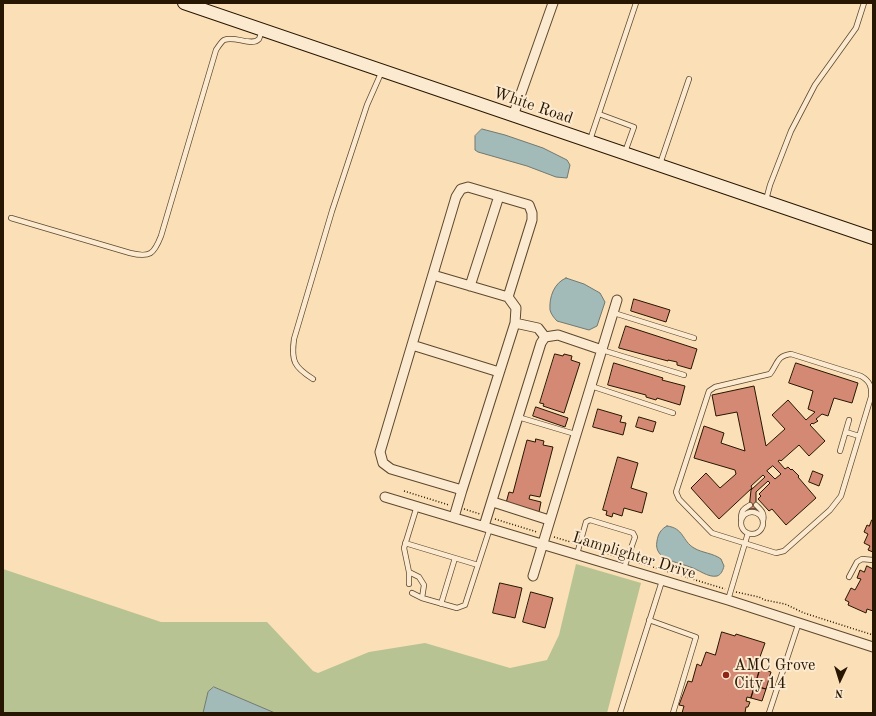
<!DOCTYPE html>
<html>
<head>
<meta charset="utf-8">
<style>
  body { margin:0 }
  #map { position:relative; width:876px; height:716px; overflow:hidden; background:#fadfb7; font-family:"Old Standard TT",serif }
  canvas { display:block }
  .frame { position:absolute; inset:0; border:4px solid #271601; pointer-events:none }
  .north { position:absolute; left:820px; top:660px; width:40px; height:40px; -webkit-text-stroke:3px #fcead0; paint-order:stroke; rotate:184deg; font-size:11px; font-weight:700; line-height:16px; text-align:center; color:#271601 }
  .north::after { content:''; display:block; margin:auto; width:14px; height:18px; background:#271601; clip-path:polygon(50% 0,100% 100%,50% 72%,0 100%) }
</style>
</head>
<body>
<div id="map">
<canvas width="876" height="716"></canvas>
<div class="frame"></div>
<div class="north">N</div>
</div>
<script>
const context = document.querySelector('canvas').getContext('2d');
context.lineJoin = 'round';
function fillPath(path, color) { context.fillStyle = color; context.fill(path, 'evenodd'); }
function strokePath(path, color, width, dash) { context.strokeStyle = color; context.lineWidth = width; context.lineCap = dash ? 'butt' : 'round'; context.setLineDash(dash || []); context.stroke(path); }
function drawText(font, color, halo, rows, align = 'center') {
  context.font = font + ' "Old Standard TT",serif'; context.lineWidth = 4; context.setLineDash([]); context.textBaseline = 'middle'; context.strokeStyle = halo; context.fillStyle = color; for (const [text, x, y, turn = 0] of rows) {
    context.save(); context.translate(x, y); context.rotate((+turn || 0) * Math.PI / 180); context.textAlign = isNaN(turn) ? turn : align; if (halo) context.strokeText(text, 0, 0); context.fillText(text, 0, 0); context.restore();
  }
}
fillPath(new Path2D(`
  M576,564L641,583L607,713H275L214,687L208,692L203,713H3V569L161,622H267L313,671L318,673L369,652L425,643L510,668L547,660L559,635Z`), '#b8c393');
const water = new Path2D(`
  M482,129L505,135L543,148L567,160L570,165L567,178L556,177L527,166L478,152L475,150V136Z
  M566,278L584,284L600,293L605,302L597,326L589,330L557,321C554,318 551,314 550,310C549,297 554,283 566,278Z
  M667,526C684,528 682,541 694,548C702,553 713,553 721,559L724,566C723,570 721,575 717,576C708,578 698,569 690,567C678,562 653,560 657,541C658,534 661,529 667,526Z
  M214,687L275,713H203L208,692Z`);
fillPath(water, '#a2bab8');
strokePath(water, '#71786f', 1);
const building = new Path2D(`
  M634,299L670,310L666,322L631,311Z
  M626,326L697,349L691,369L677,365V362L668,360V361L619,348Z
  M555,354L563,356L564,354L572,356L571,360L580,363L564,413L543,406L544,404L540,403Z
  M614,363L663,378L662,380L685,386L680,405L657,398L656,400L646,397V395L608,385Z
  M796,363L858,383L852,403L834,398L828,416L822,414L816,419L818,421L813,424L812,423L810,425L825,441L809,456L799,445L781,461L780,460L778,461L785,469L788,467L791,470L792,469L799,476L798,477L816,498L786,525L772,509L769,511L758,499L761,496L759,494L770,483L768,481L756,492V509H749L751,490L765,477L763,475L751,486L752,488L719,519L691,488L706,473L720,488L736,474L735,470L694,458L704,426L724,433L721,443L745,451L737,412L716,416L712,395L754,386L766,446L785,429L772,415L788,400L806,420L815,412L808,409L813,391L789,383ZM773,466L781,474L775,479L767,471Z
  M536,407L568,418L565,427L533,416Z
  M598,409L622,416L620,422L626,423L623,435L593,427Z
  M639,417L656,422L653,432L636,427Z
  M536,439L544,441L543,445L553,447L540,497L530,495L529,499L541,502L539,512L506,503L509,492L513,493L527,440L535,442Z
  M618,457L638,463L631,488L647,493L642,513L624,508L622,516L613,513L612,517L606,515L607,511L603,510Z
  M813,471L823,475L819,486L809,482Z
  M872,520H873V552L868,550L870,546L864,543L868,534L864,532L867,525L869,526Z
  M867,566L873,569V611L867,609L866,613L848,605L849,602L845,600L851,588L855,590L861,579L857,578L860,570L864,572Z
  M500,583L522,588L515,618L493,613Z
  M531,592L553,598L545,628L523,622Z
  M722,632L735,636L736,634L765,643L756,668L760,669L751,698L747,697L746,701L750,702L748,707H746L745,713H682L684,706L679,705L688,681L692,682L697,664L701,666L706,652L715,655Z
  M760,669L771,672L766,689L755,686Z
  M755,686L766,689L762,701L751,698Z`);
fillPath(building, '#d38973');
strokePath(building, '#271601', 1);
const lane = new Path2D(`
  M599,114L634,127L625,152
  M590,140L636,3
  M660,164L689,79
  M766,200L770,185L791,131L815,85L856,28L864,3
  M11,218L130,253C150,258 154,254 161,236L216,50C218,47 221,42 224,40C234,35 252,47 259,39C260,37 261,32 262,30
  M614,313L694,338
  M602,350L684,375
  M791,354L861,376C870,381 872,387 871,397L841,496L830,510L784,551L776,553L712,533L679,499L676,492L709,391L715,387L770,374C778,364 776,356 791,354Z
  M313,379C294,367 291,361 294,339L332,211L367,105L382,71
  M591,386L673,413
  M518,417L575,434
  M846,432L859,436
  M840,451L849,420
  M756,505C761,510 765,513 763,521
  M417,506L404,548L409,572L419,577L424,585L422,598L457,608L465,605L490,528
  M741 523a11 11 0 1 1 22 0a11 11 0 1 1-22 0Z
  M741,519C741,511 743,509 750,505
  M405,543L478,565
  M577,554L586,522L590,520L633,533L635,537L624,568
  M409,572V584
  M849,577L857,562L862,559L873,560
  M412,593L422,598
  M728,600L748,533
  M441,604L455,558
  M649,620L696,637L673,713
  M620,713L662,581
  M769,713L799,622`);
const street = new Path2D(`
  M513,116L553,3
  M433,275L508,297
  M470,286L499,196
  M412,345L499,372
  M462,490L515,323
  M385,497L728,600L873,647
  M493,502L549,520
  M454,517L462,490L391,469L383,463L380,452L456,197L461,189L468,187L529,205L532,213V220L508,297L516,308L515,323L538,328L545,337
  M484,526L541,343L545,337L558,335L602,350
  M533,576L617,300`);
const secondary = new Path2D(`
  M184,3L873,238`);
strokePath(lane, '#5c482e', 6);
strokePath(street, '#5c482e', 11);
strokePath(secondary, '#271601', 14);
strokePath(new Path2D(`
  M404,491L449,505
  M464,509L480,514
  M495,519L537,532
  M554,537L574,543
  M585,546L621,558
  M633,561L725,589
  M736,592L759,597L765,600L785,604L804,613L873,635`), '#271601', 1.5, [1, 2]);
strokePath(lane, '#fcead0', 4.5);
strokePath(street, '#fcead0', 9);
strokePath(secondary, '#fcead0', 12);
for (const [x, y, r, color] of [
  [726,675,4,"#8f2418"]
]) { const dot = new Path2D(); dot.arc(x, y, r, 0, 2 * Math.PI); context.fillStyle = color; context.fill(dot); strokePath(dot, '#fcead0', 1.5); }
drawText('16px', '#271601', '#fcead0', [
  ["White Road",533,106,19],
  ["Lamplighter Drive",634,556,17]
]);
drawText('16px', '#271601', '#fcead0', [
  ["AMC Grove",734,666],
  ["City 14",734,684]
], 'left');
</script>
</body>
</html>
